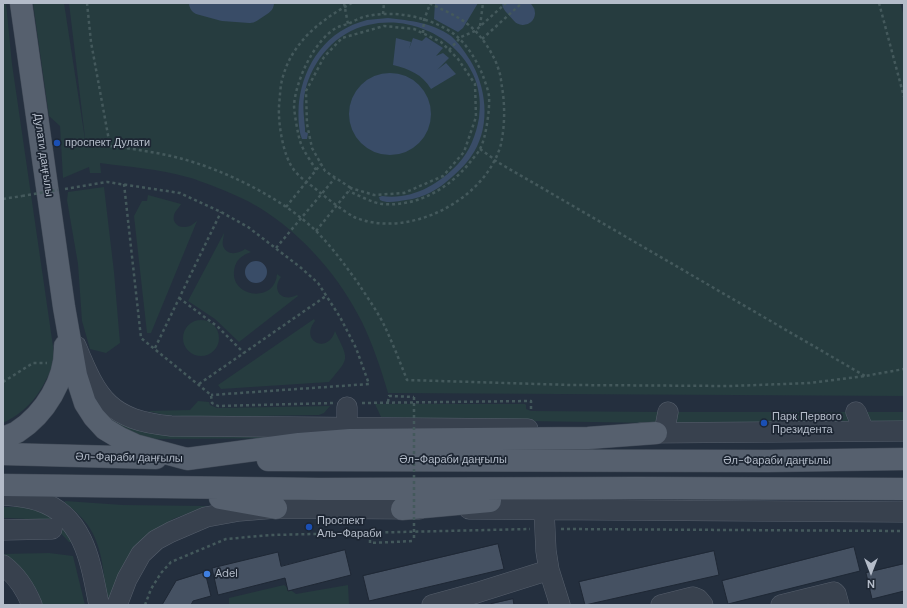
<!DOCTYPE html>
<html>
<head>
<meta charset="utf-8">
<style>
  body { margin:0 }
  #map { position:relative; width:907px; height:608px; overflow:hidden; background:#242f3e; font-family:"DM Sans",sans-serif }
  canvas { display:block }
  .frame { position:absolute; inset:0; border:4px solid #b4bcc9; pointer-events:none }
  .north { position:absolute; left:851px; top:552px; width:40px; height:40px; -webkit-text-stroke:3px #1d2633; paint-order:stroke; rotate:180deg; font-size:11px; font-weight:700; line-height:16px; text-align:center; color:#b4bcc9 }
  .north::after { content:''; display:block; margin:auto; width:14px; height:18px; background:#b4bcc9; clip-path:polygon(50% 0,100% 100%,50% 72%,0 100%) }
</style>
</head>
<body>
<div id="map">
<canvas width="907" height="608"></canvas>
<div class="frame"></div>
<div class="north">N</div>
</div>
<script>
const context = document.querySelector('canvas').getContext('2d');
context.lineJoin = 'round';
function fillPath(path, color) { context.fillStyle = color; context.fill(path, 'evenodd'); }
function strokePath(path, color, width, dash) { context.strokeStyle = color; context.lineWidth = width; context.lineCap = dash ? 'butt' : 'round'; context.setLineDash(dash || []); context.stroke(path); }
function drawText(font, color, halo, rows, align = 'center') {
  context.font = font + ' "DM Sans",sans-serif'; context.lineWidth = 3.5; context.setLineDash([]); context.textBaseline = 'middle'; context.strokeStyle = halo; context.fillStyle = color; for (const [text, x, y, turn = 0] of rows) {
    context.save(); context.translate(x, y); context.rotate((+turn || 0) * Math.PI / 180); context.textAlign = isNaN(turn) ? turn : align; if (halo) context.strokeText(text, 0, 0); context.fillText(text, 0, 0); context.restore();
  }
}
fillPath(new Path2D(`
  M3,3H6L12,64L55,360C43,389 32,409 3,423Z
  M33,3H64L86,146L69,3H900L904,16V396L388,393C381,369 373,345 362,322C339,276 303,235 260,208C245,199 229,192 213,186C204,183 196,179 187,177C159,169 129,167 100,163L101,173H90L89,167L63,178L60,126L49,116Z
  M104,187L114,272L120,343L106,353L90,349L82,321L78,264L67,200L68,192Z
  M148,195L181,204C179,208 175,211 174,215C172,222 178,228 185,227C190,227 193,224 197,221L151,333H147L134,216L142,201H147Z
  M224,233C224,237 222,241 223,246C227,256 238,254 245,249L251,252C243,255 238,258 235,266C226,297 275,305 277,274L281,277C271,290 282,303 297,295L298,296L239,342L215,319L188,301Z
  M314,319L315,321C299,341 328,355 335,331C349,361 350,357 329,382L221,389L218,385Z
  M183 338a18 18 0 1 1 36 0a18 18 0 1 1-36 0Z
  M198,401L209,402L210,405L217,408L330,406L324,413L319,415L197,417L165,415L147,411L190,410Z
  M375,404H525L526,405V409L531,411L660,412L656,423L525,421L381,417Z
  M93,407L130,425L305,438L160,439L135,438Z
  M675,412H852L855,422L674,424Z
  M862,412H904V424H867Z
  M65,501L123,505L207,506L173,519L155,530L107,605C104,579 104,547 87,524C81,516 73,509 65,503Z
  M3,507H27L56,518L77,542H69C48,518 33,519 3,518Z
  M49,553L73,556L85,605H42L37,590L9,562L3,559V554Z
  M284,585L296,594L348,585L349,604L343,605H229V598Z`), '#263c3f');
fillPath(new Path2D(`
  M435,3H478L463,28L458,32L434,19Z
  M388,18C411,21 431,22 451,36C458,42 465,52 470,60C486,86 491,124 474,152C468,162 460,170 452,177C439,189 424,198 406,200C399,201 387,204 380,200L379,197L382,196C412,200 438,185 458,164C470,151 476,135 479,118C489,57 425,11 368,25C336,32 312,60 305,92C302,104 304,116 305,128V132L308,133L307,139H302C298,130 298,112 299,102C304,63 327,30 367,20C374,19 381,19 388,18Z
  M426,37L443,48L436,56L443,53L449,58L437,70L446,63L456,74L431,89C422,74 409,69 393,65L396,38L411,42L409,49L413,38L422,41Z
  M349 114a41 41 0 1 1 82 0a41 41 0 1 1-82 0Z
  M245 272a11 11 0 1 1 22 0a11 11 0 1 1-22 0Z`), '#394c67');
strokePath(new Path2D(`
  M201,3L223,9L250,11L262,3
  M514,3L523,13`), '#394c67', 24);
const building = new Path2D(`
  M498,544L504,569L369,601L363,576Z
  M854,547L860,571L728,604L722,581Z
  M345,550L351,575L288,591L285,578L218,595L212,568L278,552L281,566Z
  M714,551L719,575L585,605L579,582Z
  M904,564V591L872,599L866,573Z
  M205,572L211,596L193,601L191,605H162L176,581Z
  M513,599L514,605H491V604Z`);
fillPath(building, '#455162');
strokePath(building, '#1f2835', 1);
const minor = new Path2D(`
  M76,346C98,400 110,420 171,426L528,429
  M856,412L864,431
  M347,427V407
  M640,433L904,431
  M664,433L668,412
  M3,495C15,496 28,497 39,501C85,516 91,565 99,605
  M469,509L904,512
  M544,510L546,551L549,570L560,605
  M3,530L52,529
  M3,565C16,575 26,590 32,605
  M117,605L127,579L141,554L156,540L171,532L206,517L239,511L276,508L419,509
  M432,605L476,593L549,570
  M661,605L693,597L698,599L703,605
  M781,605L834,592L836,594L839,605`);
const major = new Path2D(`
  M21,3L64,307L76,375L85,403L94,417L105,429L120,438L135,445L187,459L299,444L350,440L588,438L656,433
  M3,438C8,436 13,434 17,432C45,414 66,380 65,346
  M3,454L156,458
  M268,460L768,461L904,459
  M3,485L319,489L637,488L904,489
  M220,498L276,508
  M402,509L490,501`);
strokePath(minor, '#565f6c', 21);
strokePath(major, '#414a57', 23);
strokePath(new Path2D(`
  M87,3L91,42L110,146C133,149 156,152 179,158C225,170 282,198 316,231C332,247 345,265 358,283C367,297 378,312 385,327C393,344 400,362 407,380L571,385L731,386L810,383L865,376L904,369
  M344,3L348,24
  M352,3C320,20 291,43 282,80C280,88 280,97 279,106C278,123 283,156 294,170C300,178 310,184 318,191C328,199 343,211 354,217C408,240 486,200 501,144C505,125 505,105 502,87C501,82 501,76 499,71C495,56 482,36 470,26C458,16 443,10 429,3
  M879,3L904,97
  M383,14L384,3
  M480,26L483,3
  M423,33L424,20L430,4
  M482,39L522,3
  M449,50L461,37L475,31L506,3
  M480,149L494,159
  M494,160L865,376
  M316,170C311,161 303,151 300,141C298,135 294,112 294,105C296,80 314,41 336,28C340,26 344,25 348,24C354,21 361,17 367,16C396,10 430,17 454,34C467,44 477,61 483,76C485,82 488,89 489,96C490,109 486,138 480,149C478,153 474,157 471,161C450,188 418,207 382,204C371,202 359,196 349,191
  M124,184L141,338L211,395L212,403L218,406L333,403
  M65,189L107,182L180,193L221,212L248,227L300,267L318,283L340,317L356,348L369,384L211,395
  M3,199L22,196
  M286,207L321,164
  M316,231L351,188L374,195L404,193L443,176L464,152L476,117L475,84L458,59L441,42L414,29L384,26L342,38L324,57L306,91L307,124L312,148L325,171L351,188
  M276,248L335,178
  M179,298L218,327L244,353
  M155,348L221,212
  M3,382L33,363H47
  M199,384L326,296
  M388,402L389,396L414,397
  M362,403L531,401V411
  M561,529L904,531
  M370,534V543L414,541
  M145,605L151,589L161,573L171,562L226,539L271,535L530,529`), '#44595c', 2.5, [3, 3]);
strokePath(minor, '#38414e', 20);
strokePath(major, '#56606e', 22);
strokePath(new Path2D(`
  M22,196L58,190
  M414,397V541`), '#44595c', 2.5, [3, 3]);
for (const [x, y, r, color] of [
  [57,143,4,"#1a4fb4"],
  [764,423,4,"#1a4fb4"],
  [309,527,4,"#1a4fb4"],
  [207,574,4,"#3f7fe0"]
]) { const dot = new Path2D(); dot.arc(x, y, r, 0, 2 * Math.PI); context.fillStyle = color; context.fill(dot); strokePath(dot, '#1d2633', 1.5); }
drawText('11px', '#b4bcc9', '#1d2633', [
  ["проспект Дулати",65,143],
  ["Парк Первого",772,417],
  ["Президента",772,430],
  ["Проспект",317,521],
  ["Аль-Фараби",317,534],
  ["Adel",215,574]
], 'left');
drawText('11px', '#b4bcc9', '#1d2633', [
  ["Дулати даңғылы",43,155,82],
  ["Әл-Фараби даңғылы",129,458,1],
  ["Әл-Фараби даңғылы",453,460],
  ["Әл-Фараби даңғылы",777,461]
]);
</script>
</body>
</html>
